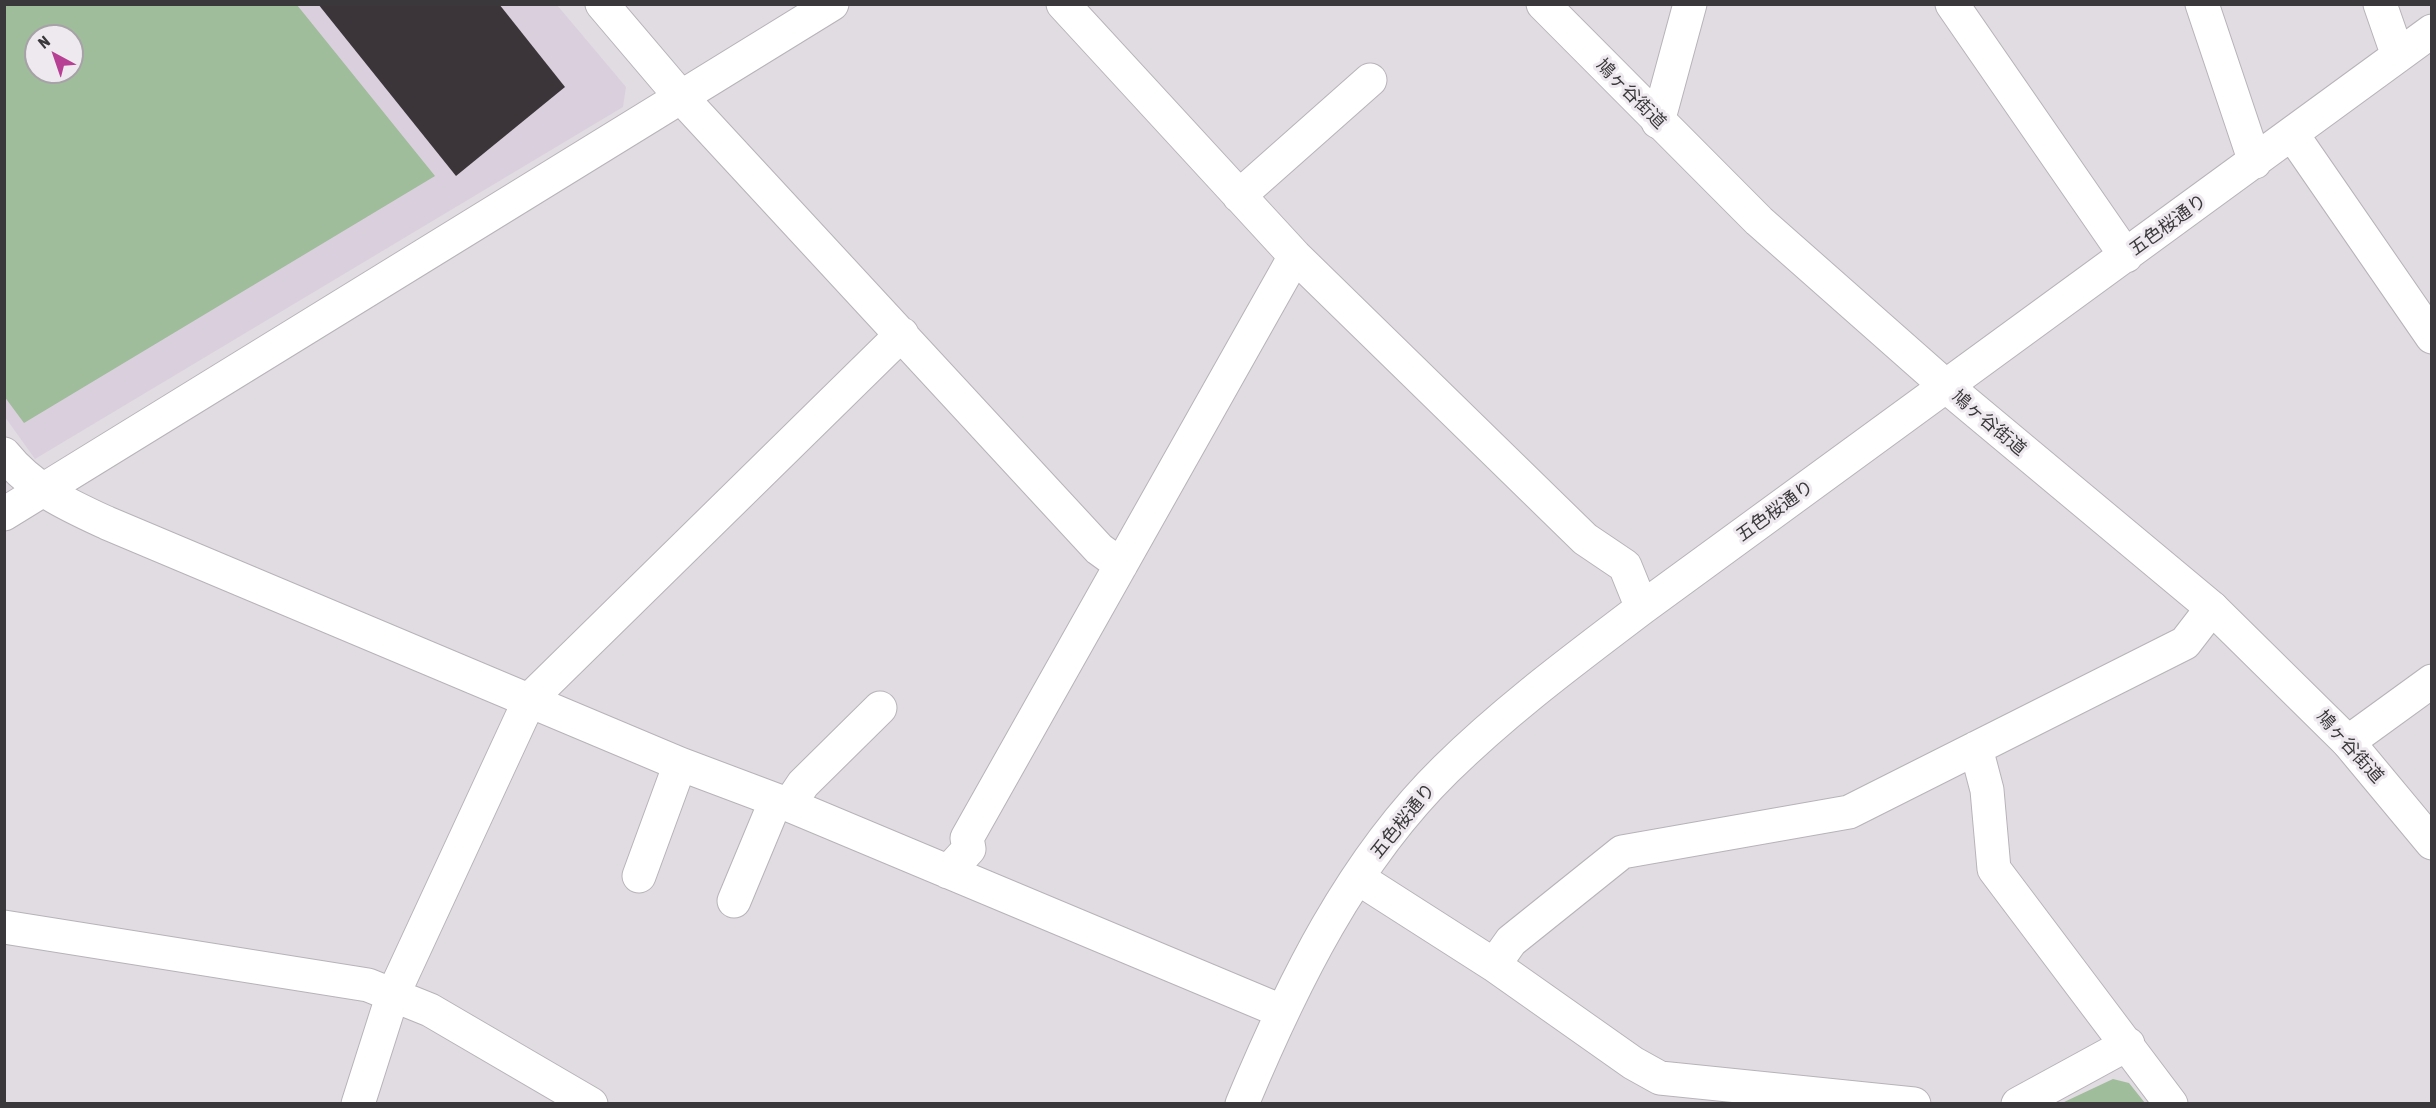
<!DOCTYPE html>
<html>
<head>
<meta charset="utf-8">
<style>
  body { margin:0 }
  #map { position:relative; width:2436px; height:1108px; overflow:hidden; background:#e1dce2; font-family:"Asap Condensed",sans-serif }
  canvas { display:block }
  .frame { position:absolute; inset:0; border:6px solid #3a383a; pointer-events:none }
  .north { position:absolute; left:24px; top:24px; width:60px; height:60px; box-sizing:border-box; background:#eee9ef; border:2px solid #a6a2a7; border-radius:50%; rotate:320deg; font-size:16px; font-weight:700; line-height:24px; text-align:center; color:#3a383a }
  .north::after { content:''; display:block; margin:auto; width:21px; height:27px; background:#b73f94; clip-path:polygon(50% 0,100% 100%,50% 72%,0 100%) }
</style>
</head>
<body>
<div id="map">
<canvas width="2436" height="1108"></canvas>
<div class="frame"></div>
<div class="north">N</div>
</div>
<script>
const context = document.querySelector('canvas').getContext('2d');
context.lineJoin = 'round';
function fillPath(path, color) { context.fillStyle = color; context.fill(path, 'evenodd'); }
function strokePath(path, color, width, dash) { context.strokeStyle = color; context.lineWidth = width; context.lineCap = dash ? 'butt' : 'round'; context.setLineDash(dash || []); context.stroke(path); }
function drawText(font, color, halo, rows, align = 'center') {
  context.font = font + ' "Asap Condensed","Noto Sans JP",sans-serif'; context.lineWidth = 6; context.setLineDash([]); context.textBaseline = 'middle'; context.strokeStyle = halo; context.fillStyle = color; for (const [text, x, y, turn = 0] of rows) {
    context.save(); context.translate(x, y); context.rotate((+turn || 0) * Math.PI / 180); context.textAlign = isNaN(turn) ? turn : align; if (halo) context.strokeText(text, 0, 0); context.fillText(text, 0, 0); context.restore();
  }
}
fillPath(new Path2D(`
  M4,5H557L626,87L623,107L35,459L5,417ZM36,36H72V72H36Z`), '#dad0dd');
fillPath(new Path2D(`
  M4,5H297L435,176L24,423L4,396ZM36,36H72V72H36Z
  M2113,1079L2129,1083L2145,1103H2062Z`), '#9fbc9b');
fillPath(new Path2D(`
  M318,4H499L565,87L456,176Z`), '#3b3539');
const minor = new Path2D(`
  M602,4L681,97L1099,549L1121,565
  M1063,4L1295,256L1585,539L1625,566L1642,608
  M1952,4L2126,256
  M2202,4L2255,162
  M2380,4L2398,56
  M1658,122L1690,4
  M2292,134L2432,337
  M1239,196L1370,80
  M4,454C32,489 68,505 107,523L680,764L789,805L1281,1011
  M4,514L832,4
  M2348,742L2432,681
  M1976,748L1987,790L1994,869L2171,1104
  M789,805L803,784L880,708
  M948,872L969,849L967,838L1295,256
  M639,876L680,764
  M1358,878L1494,965L1633,1063L1660,1078L1914,1104
  M734,901L776,800
  M4,927L368,985L430,1010L591,1104
  M1494,965L1511,941L1622,852L1849,812L2185,643L2212,608
  M358,1104L392,997L530,699L902,334
  M1242,1104C1292,984 1352,861 1446,769C1507,709 1575,659 1642,608L2432,31
  M2018,1104L2128,1044`);
const major = new Path2D(`
  M1543,4L1759,221L1947,387L2212,608L2348,742L2432,843`);
strokePath(minor, '#b7b3b8', 35);
strokePath(major, '#b7b3b8', 35);
strokePath(minor, '#fff', 33);
strokePath(major, '#fff', 33);
drawText('18px', '#3a383a', '#eee9ef', [
  ["鳩ヶ谷街道",1631,94,45],
  ["五色桜通り",2168,225,-36],
  ["鳩ヶ谷街道",1989,423,40],
  ["五色桜通り",1775,511,-36],
  ["鳩ヶ谷街道",2350,747,48],
  ["五色桜通り",1403,821,-51]
]);
</script>
</body>
</html>
